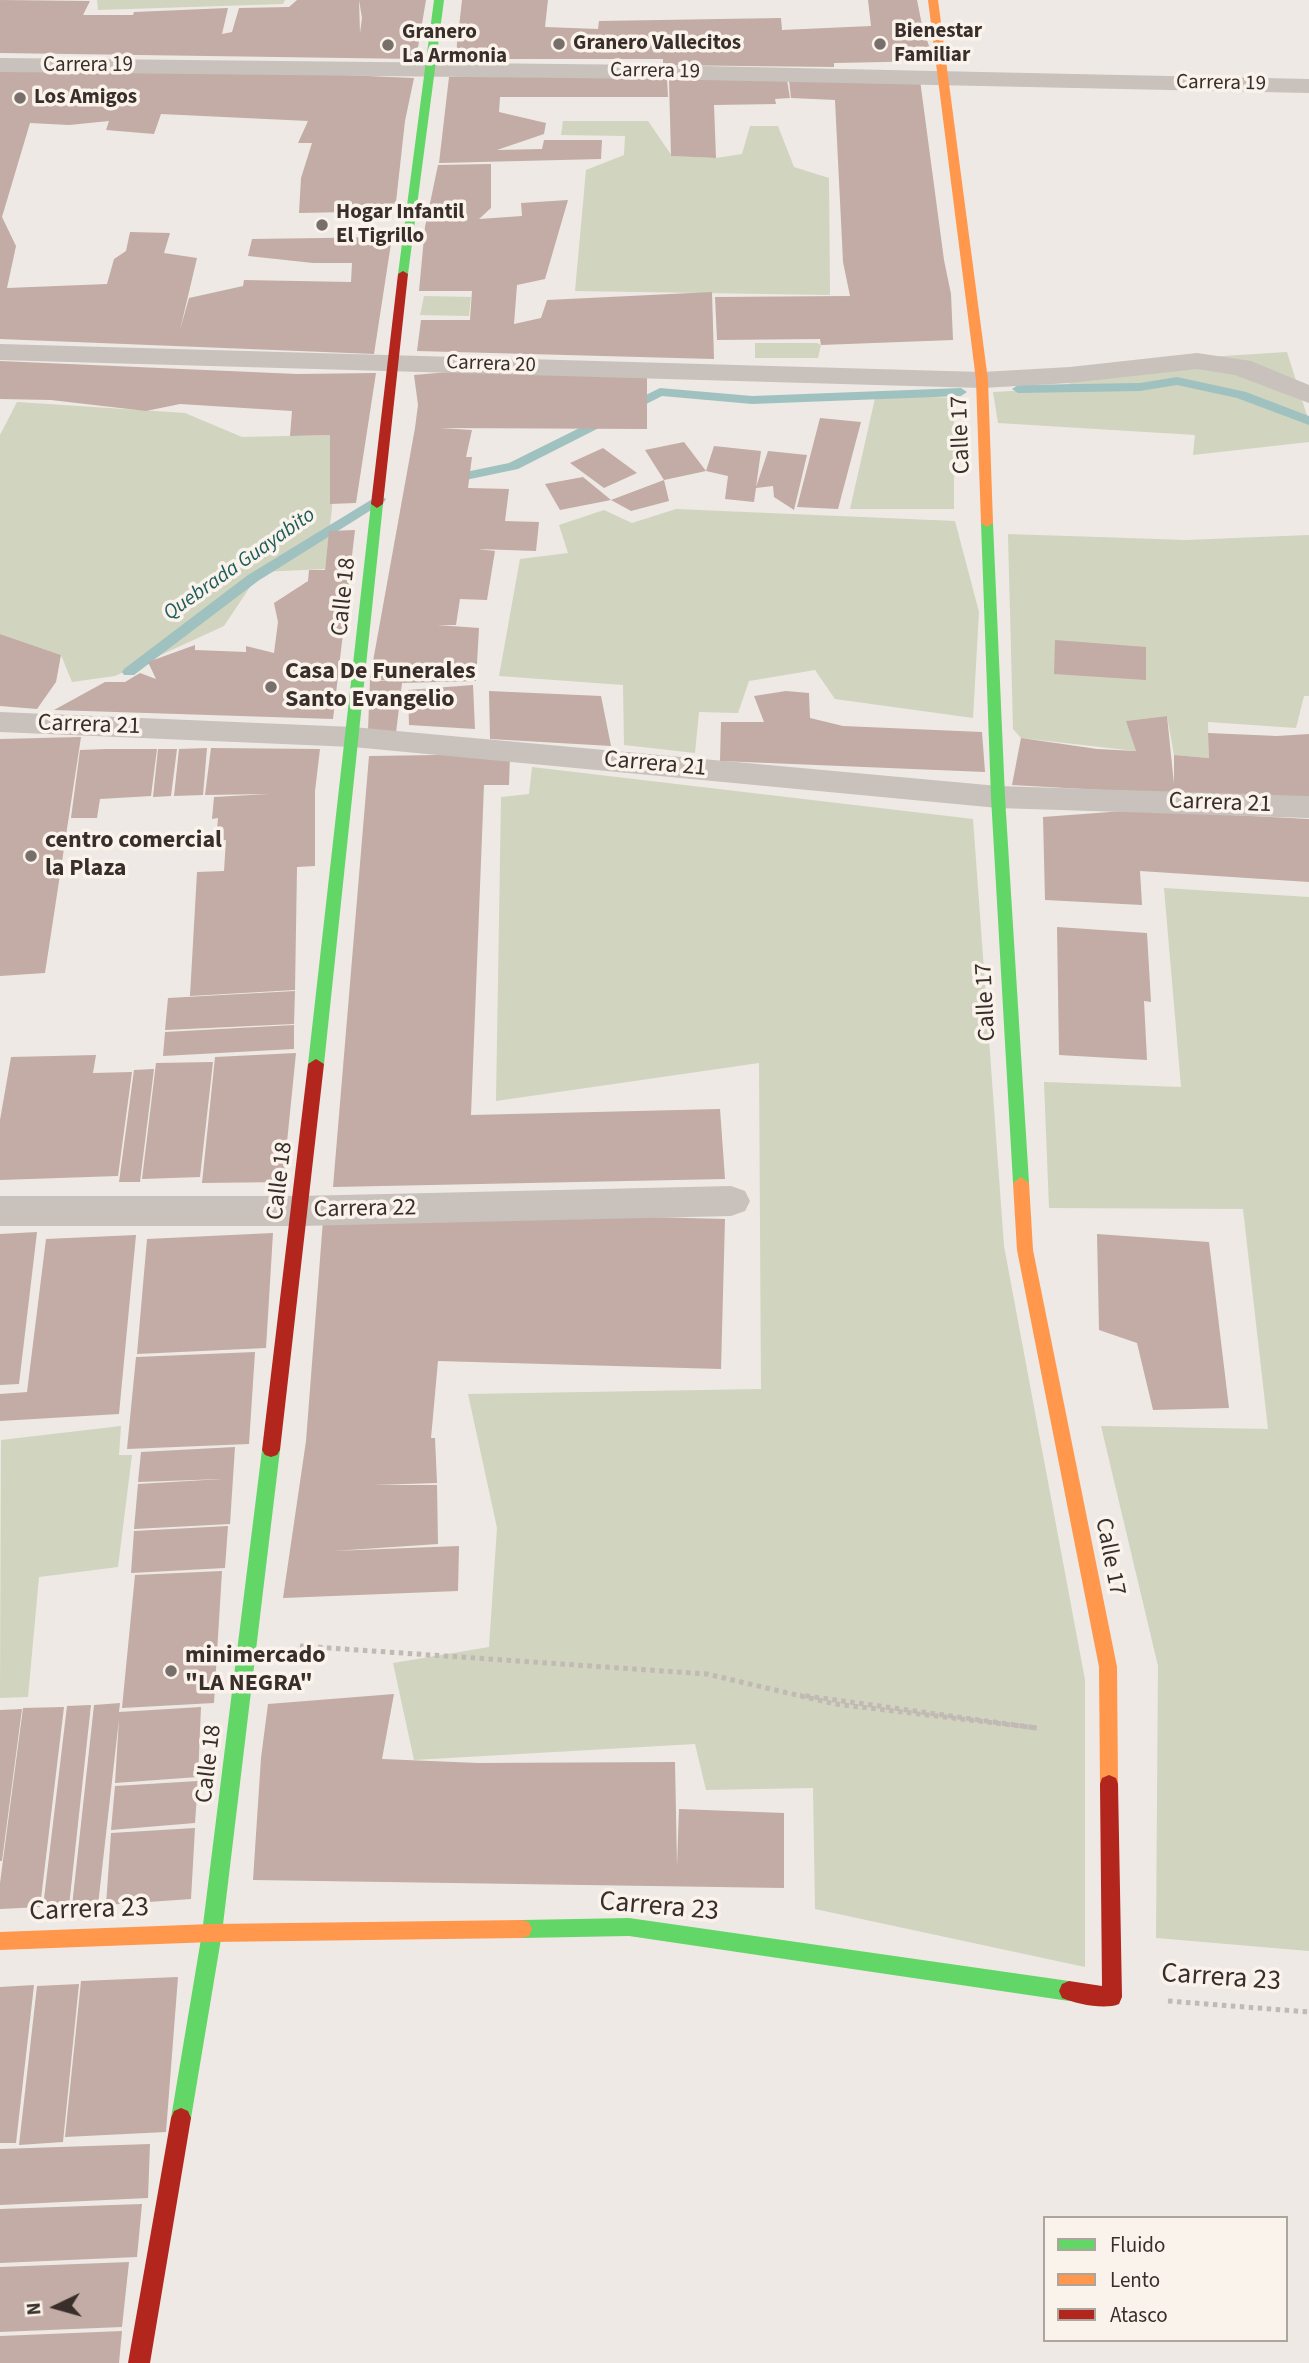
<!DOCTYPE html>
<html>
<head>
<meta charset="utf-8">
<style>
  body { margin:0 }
  #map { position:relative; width:1309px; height:2363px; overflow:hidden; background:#eee9e4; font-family:"Source Sans 3",sans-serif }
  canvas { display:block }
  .legend { position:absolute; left:1043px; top:2216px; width:245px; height:126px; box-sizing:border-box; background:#faf3ec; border:2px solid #ada49e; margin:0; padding:9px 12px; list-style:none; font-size:21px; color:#392e2a }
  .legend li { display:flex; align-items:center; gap:14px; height:35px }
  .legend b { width:35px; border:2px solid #ada49e }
  .north { position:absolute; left:21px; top:2272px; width:70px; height:70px; -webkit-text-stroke:5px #faf3ec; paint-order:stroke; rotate:265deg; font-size:19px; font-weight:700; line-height:28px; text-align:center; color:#392e2a }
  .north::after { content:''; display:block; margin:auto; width:24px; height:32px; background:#392e2a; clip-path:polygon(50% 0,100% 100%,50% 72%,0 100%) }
</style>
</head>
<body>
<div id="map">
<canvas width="1309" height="2363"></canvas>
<ul class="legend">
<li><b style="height:9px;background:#63d668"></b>Fluido</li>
<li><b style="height:9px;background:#ff974d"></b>Lento</li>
<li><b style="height:9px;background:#b3261e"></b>Atasco</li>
</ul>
<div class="north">N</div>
</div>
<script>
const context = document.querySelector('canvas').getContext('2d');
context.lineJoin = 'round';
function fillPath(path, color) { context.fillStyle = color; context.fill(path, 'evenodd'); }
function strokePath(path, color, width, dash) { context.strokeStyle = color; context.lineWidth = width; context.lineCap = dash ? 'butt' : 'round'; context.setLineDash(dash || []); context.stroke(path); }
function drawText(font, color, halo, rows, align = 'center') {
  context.font = font + ' "Source Sans 3",sans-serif'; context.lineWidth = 7; context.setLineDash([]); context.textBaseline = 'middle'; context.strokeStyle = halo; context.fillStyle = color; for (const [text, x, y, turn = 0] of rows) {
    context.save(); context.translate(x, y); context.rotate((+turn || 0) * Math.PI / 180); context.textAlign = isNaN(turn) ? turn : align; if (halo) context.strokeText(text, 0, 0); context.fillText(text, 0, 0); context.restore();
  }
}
fillPath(new Path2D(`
  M97,0H285L283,4L98,10Z
  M563,121H648L672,156L716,158L742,154L750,126H778L794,167L829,178L830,295L575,291L586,170L624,155L625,136L561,135Z
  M424,296L471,297L469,316L420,315Z
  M755,343H817L821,345L818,358H755Z
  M1287,352L1309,422V442L1193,455L1195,435L998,423L993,392L1048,389L1160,360Z
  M876,394L954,398V509H850Z
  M17,402L185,413L242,437L330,435L332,508L325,569L260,572L224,626L115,676L72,682L61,655L0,634V435Z
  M676,509L955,521L979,612L973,718L835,699L815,670L749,681L738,713L699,712L695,753L624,745L623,685L499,676L520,559L568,553L559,525L604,510L632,523Z
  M1008,534L1186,540L1309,535V696H1304L1296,728L1208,722L1209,758L1174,755L1167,716L1127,721L1136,751L1021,738L1013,729Z
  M532,767L973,819L1004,1246L1085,1680V1967L815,1909L813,1788L706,1790L695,1744L414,1760L393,1663L489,1647L497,1528L468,1394L761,1389L759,1063L496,1101L501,797L529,794Z
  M1164,888L1309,897V1951L1156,1938L1158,1666L1101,1426L1268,1429L1243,1209L1049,1208L1044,1082L1181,1087Z
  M121,1426L119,1455H132L118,1567L39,1577L28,1697L0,1698L1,1440Z`), '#d1d4be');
fillPath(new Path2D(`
  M1177,377L1246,392L1309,416V425L1237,398L1177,385L1140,391L1018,393L1012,389L1018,385L1140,383Z
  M660,388L752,396L961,388L967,392L961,396L752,404L662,396L518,469L456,482L449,478L451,475L509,463Z
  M379,495L386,499L384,502L258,581L134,675H124L122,672L124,669L248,575Z`), '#9fc2c0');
fillPath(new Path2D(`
  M0,0L90,1L83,15H133L134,12L228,8L222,34L232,32L239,8L289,7L297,0H359L360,33L362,18L359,0H426L416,59L0,53Z
  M462,0H548L545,27L598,29L599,21L781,18L782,30L871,26L868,0H917L922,25L934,61L834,63V67L744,66L663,65V59H456L458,28H470L459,27Z
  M0,69L320,74L414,78L405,121L395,211L299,213L301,178L312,143H298L308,121L161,114L154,134L106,130L109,121L69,125L30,123L2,217L16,246L7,288L107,284L114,259L126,251L130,232L170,233L164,253L197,258L180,330L189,298L243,286L244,280L351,282L352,263H313L248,256L252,239L392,237L374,354L0,339Z
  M531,76L667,79L668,97H500L499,112L546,123L544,134L497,150L542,149L544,140H602L601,159L439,163L449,77Z
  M669,80H787L790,98L775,99L776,104L714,105L716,158L671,156Z
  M789,80H920L944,260L951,294L953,340L821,345L820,339L717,340L715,297L850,296L843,262L835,100L791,98Z
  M491,164V208L479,219L522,216L521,203L568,200L545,279L517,285L514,324L541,318L547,300L712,292L714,359L417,351L421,320H470L472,291H419L425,227L438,165Z
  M0,361L297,374L376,373L356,503L330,504V435L290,436L292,411L180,404L146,411L51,400L0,399Z
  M495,368L647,370V429L440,428L472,430L466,457H472L468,488L509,489L505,521L539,522L536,551L478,549L495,551L487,600L460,599L456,625H437L479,628L476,681L402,683L396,733L368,730L370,680L389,681L370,678L415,428L418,405L414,375Z
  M820,418L861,422L838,509L797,507Z
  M684,442L706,471L664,480L669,501L631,511L611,500L560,510L545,484L583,477L611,500L664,480L645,450Z
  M714,446L761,451L756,487L768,451L807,455L794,510L774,497L773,486L756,488L754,502L725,499L728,476L706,471Z
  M603,448L637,473L604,488L570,463Z
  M355,530L333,719L54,710L105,682H125L140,673L156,679L148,662L195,645V650L246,652V646L274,653L278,622L274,603L308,581L309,570H325L329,531Z
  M0,634L61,655L56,682L37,709L0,706Z
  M1055,640L1146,647V680L1054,674Z
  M473,685L475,729L409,725L408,690Z
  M489,691L601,696L611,746L490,739Z
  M786,691L809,693L810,718L843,726L982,732L985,772L720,761L721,722H764L754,696Z
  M1167,716L1174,784V755L1209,758L1208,733L1277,736L1309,734V796H1210L1012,785L1021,738L1097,749L1136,751L1126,721Z
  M81,737L45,973L0,976V739Z
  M207,748L203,795L174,796L179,749Z
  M211,748L320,749L315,791V866L297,867L295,990L190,996L197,872L224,871L226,840L216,841L218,818L212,819L214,797L270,794L205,795Z
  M107,749H157L151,796L100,799L97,818H71L80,750Z
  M158,749H177L171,796L153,797Z
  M510,754L509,785H484L471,1115L720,1109L725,1179L333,1187L369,756Z
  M1137,810L1309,819V882L1140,871L1142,905L1045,900L1043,817Z
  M1057,927L1147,933L1151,1002L1144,1001L1147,1060L1059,1055Z
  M295,991L294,1024L165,1030L168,998Z
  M294,1025V1049L163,1056L165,1032Z
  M296,1053L283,1182L202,1183L215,1057Z
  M96,1055L93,1073L132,1072L118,1176L0,1180V1120L11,1057Z
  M213,1062L200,1177L142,1179L156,1063Z
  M154,1069L140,1182H119L134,1070Z
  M454,1212L725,1219L721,1369L438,1361L431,1438H435L437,1483L374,1485H437L438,1544L333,1551L459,1546L458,1591L283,1598L306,1441L323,1220Z
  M37,1232L19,1384L0,1385V1234Z
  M273,1233L266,1348L137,1354L147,1239Z
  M1097,1234L1209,1242L1229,1408L1153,1410L1137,1343L1099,1330Z
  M136,1235L119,1414L0,1421V1394L27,1392L46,1239Z
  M255,1352L249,1444L127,1449L136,1357Z
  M235,1447L230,1524L134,1529L138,1484L222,1479L138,1482L141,1452Z
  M228,1526L225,1568L131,1573L134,1531Z
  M222,1571L214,1703L122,1708L135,1575Z
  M394,1694L382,1759L478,1763L675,1762L677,1866L679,1809L784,1813V1888L253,1880L261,1758L268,1704Z
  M120,1703L119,1712L201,1707L198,1777L115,1783L119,1719L98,1905L72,1906L94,1705Z
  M91,1705L69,1906L43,1907L67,1706Z
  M64,1707L40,1907L0,1909V1883L23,1708Z
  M22,1709L2,1861H0V1710Z
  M198,1781L195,1823L111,1830L115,1786Z
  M195,1828L191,1899L106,1905L111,1833Z
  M178,1977L166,2132L65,2137L81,1981Z
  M79,1984L63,2142L19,2145L37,1986Z
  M34,1985L16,2143H0V1987Z
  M150,2144L148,2198L0,2205V2149Z
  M142,2204L137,2257L0,2263V2209Z
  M129,2262L122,2327L0,2332V2267Z
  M122,2331L119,2363H0V2336Z`), '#c2aca5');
strokePath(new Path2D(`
  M300,1646L707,1674L835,1704L1037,1728L800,1695
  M1168,2001L1309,2012`), '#c1b9b4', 5, [4.5, 4.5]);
fillPath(new Path2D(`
  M0,58L654,65L1309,79V93L654,79L0,72Z
  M0,344L982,372L1070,367L1197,353L1251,361L1309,385V403L1235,375L1197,369L1070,383L982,388L0,360Z
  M0,712L353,727L998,786L1309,796V818L998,808L353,747L0,732Z
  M731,1186L745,1191L750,1201L745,1211L731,1216L300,1226H0V1196H300Z`), '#c8c1bc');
fillPath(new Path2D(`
  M434,0H444L408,274L403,277L398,274Z
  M377,500L383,504L324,1064L316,1069L308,1064L371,504Z
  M987,519L993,523L1005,797L1029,1183L1021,1189L1013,1183L991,797L981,523Z
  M271,1443L277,1445L280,1450L222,1933L191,2118L188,2125L181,2128L174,2125L171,2118L202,1933L262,1450L265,1445Z
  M629,1918L1069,1981L1076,1984L1079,1991L1076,1998L1069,2001L629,1936L522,1938L515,1936L512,1929L515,1922L522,1920Z`), '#63d668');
fillPath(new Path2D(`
  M928,0H938L988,380L993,523L987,527L981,523L976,380Z
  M1021,1177L1029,1183L1033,1250L1117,1667L1118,1784L1116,1790L1109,1793L1102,1790L1100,1784L1099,1667L1017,1250L1013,1183Z
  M522,1920L529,1922L532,1929L529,1936L522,1938L212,1942L0,1950V1932L212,1924Z`), '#ff974d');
fillPath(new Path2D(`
  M403,271L408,274L383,504L377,508L371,504L398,274Z
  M316,1059L324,1064L280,1450L277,1455L271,1457L265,1455L262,1450L308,1064Z
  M1109,1775L1116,1778L1118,1784L1122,1997L1119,2004C1105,2010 1076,2004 1062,1998L1059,1991L1062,1984L1069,1981L1102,1986L1100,1784L1102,1778Z
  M181,2108L188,2111L191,2118L150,2363H128L171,2118L174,2111Z`), '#b3261e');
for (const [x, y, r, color] of [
  [559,44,7,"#786f6b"],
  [880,44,7,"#786f6b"],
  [388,45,7,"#786f6b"],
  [20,98,7,"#786f6b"],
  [322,225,7,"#786f6b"],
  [271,687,7,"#786f6b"],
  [31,856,7,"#786f6b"],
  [171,1671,7,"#786f6b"]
]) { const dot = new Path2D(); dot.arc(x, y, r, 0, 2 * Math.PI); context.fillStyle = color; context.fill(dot); strokePath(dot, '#faf3ec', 2.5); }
drawText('bold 21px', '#392e2a', '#faf3ec', [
  ["Bienestar",894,32],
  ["Familiar",894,56],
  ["Granero",402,33],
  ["La Armonia",402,57],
  ["Granero Vallecitos",573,44],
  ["Los Amigos",34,98],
  ["Hogar Infantil",336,213],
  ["El Tigrillo",336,237]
], 'left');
drawText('21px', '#392e2a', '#faf3ec', [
  ["Carrera 19",88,66],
  ["Carrera 19",655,72,1],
  ["Carrera 19",1221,84,1],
  ["Carrera 20",491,365,2]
]);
drawText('italic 21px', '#1e5c5c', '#faf3ec', [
  ["Quebrada Guayabito",240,565,-35]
]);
drawText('24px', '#392e2a', '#faf3ec', [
  ["Calle 17",962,435,-92],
  ["Calle 18",345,597,-84],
  ["Carrera 21",89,726,2],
  ["Carrera 21",655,765,5],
  ["Carrera 21",1220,804,2],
  ["Calle 17",987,1002,-93],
  ["Calle 18",281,1181,-83],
  ["Carrera 22",365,1210,-1],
  ["Calle 17",1109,1557,79],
  ["Calle 18",210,1764,-83]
]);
drawText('bold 24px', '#392e2a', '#faf3ec', [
  ["Casa De Funerales",285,673],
  ["Santo Evangelio",285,701],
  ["centro comercial",45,842],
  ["la Plaza",45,870],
  ["minimercado",185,1657],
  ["\"LA NEGRA\"",185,1685]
], 'left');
drawText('28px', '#392e2a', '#faf3ec', [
  ["Carrera 23",659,1908,5],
  ["Carrera 23",89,1911,-2],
  ["Carrera 23",1221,1979,4]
]);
</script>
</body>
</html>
